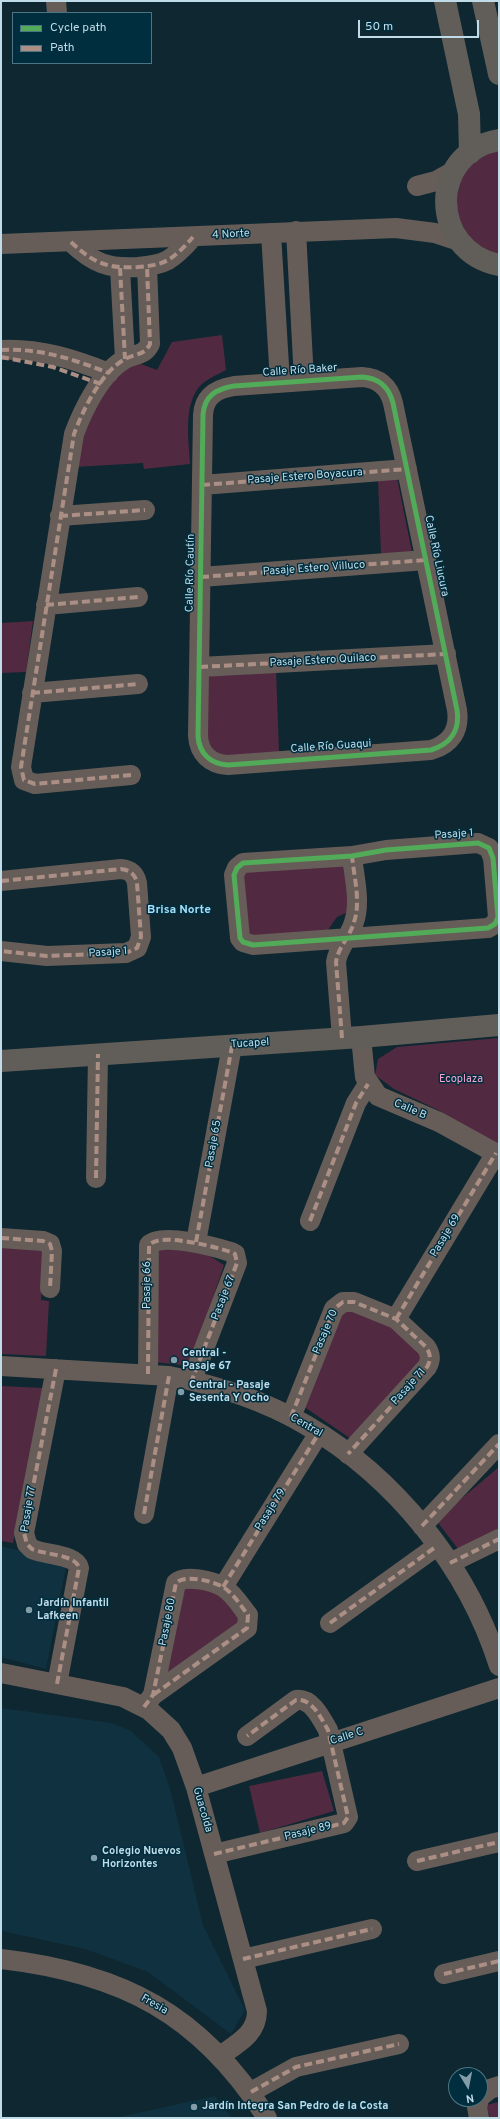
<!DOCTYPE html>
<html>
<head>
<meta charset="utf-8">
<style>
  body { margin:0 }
  #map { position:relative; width:500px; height:2119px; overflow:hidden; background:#0e2730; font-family:Overpass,sans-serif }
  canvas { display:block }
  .frame { position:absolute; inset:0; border:2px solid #c0dce8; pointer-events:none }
  .legend { position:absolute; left:12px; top:12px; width:140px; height:52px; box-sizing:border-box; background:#002e3e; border:1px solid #4d7482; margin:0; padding:5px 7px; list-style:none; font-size:12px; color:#c0dce8 }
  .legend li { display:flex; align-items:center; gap:8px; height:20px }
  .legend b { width:20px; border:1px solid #4d7482 }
  .north { position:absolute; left:448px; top:2067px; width:40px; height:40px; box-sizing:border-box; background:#002e3e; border:1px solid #4d7482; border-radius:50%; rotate:170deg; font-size:11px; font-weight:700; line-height:16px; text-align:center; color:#c0dce8 }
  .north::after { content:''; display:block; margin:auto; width:14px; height:18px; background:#829da8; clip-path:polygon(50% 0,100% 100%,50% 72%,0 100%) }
  .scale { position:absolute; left:358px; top:20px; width:121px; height:18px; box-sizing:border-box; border:2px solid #c0dce8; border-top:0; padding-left:5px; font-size:12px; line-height:14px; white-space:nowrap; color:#c0dce8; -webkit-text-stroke:3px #002e3e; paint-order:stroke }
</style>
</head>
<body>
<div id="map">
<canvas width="500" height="2119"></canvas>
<div class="frame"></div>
<ul class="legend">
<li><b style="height:5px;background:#51ab58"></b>Cycle path</li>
<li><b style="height:5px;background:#ac8f84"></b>Path</li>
</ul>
<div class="north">N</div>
<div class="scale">50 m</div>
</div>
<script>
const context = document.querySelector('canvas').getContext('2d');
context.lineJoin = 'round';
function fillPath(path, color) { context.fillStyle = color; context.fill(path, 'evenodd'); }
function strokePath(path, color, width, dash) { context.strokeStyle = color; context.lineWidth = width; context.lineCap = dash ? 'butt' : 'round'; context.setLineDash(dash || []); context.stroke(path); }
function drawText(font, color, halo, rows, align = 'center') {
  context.font = font + ' Overpass,sans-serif'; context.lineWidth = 3; context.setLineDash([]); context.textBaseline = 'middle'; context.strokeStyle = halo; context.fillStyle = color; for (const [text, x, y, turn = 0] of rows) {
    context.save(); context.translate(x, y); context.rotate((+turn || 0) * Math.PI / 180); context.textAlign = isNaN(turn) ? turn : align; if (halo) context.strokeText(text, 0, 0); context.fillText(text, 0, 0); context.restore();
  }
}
fillPath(new Path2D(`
  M1,1546L67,1562L46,1669L1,1657Z
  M1,1708L112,1723L131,1731L159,1757L171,1792L203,1925L245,2010L231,2034L148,1972L85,1949L1,1931Z
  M215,2096L232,2118H115Z`), '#10313f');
fillPath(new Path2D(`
  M499,150V256L472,242L456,214L459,182L471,164L490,152Z
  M222,335L226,370C217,375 206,379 199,387C183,408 189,440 190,464L144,469L143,463L75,467L78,447L98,399L127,366L141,364L157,370L172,342Z
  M397,478L412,552L381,554L378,479Z
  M33,621L26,672L1,673V623Z
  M276,669L279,753L222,756L215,754L208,742L207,673Z
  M336,862L345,868L350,911L337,917L326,933L253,940L245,932L242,875L247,868Z
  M499,1038V1147L438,1110L394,1089L375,1075L378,1059L397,1047Z
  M1,1245L44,1247L41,1300L49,1301L46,1356L1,1354Z
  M197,1248L224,1265L190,1366L154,1362L159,1250Z
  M346,1307L382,1317L426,1356L354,1441L303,1406L342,1311Z
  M1,1386L44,1388L13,1543L1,1541Z
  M499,1467V1531L461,1553L436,1520Z
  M182,1587L214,1588L243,1623L166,1675Z
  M322,1771L334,1811L260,1833L249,1786Z
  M499,2102V2118H490L486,2105Z`), '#512a41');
strokePath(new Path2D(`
  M56,1L57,13
  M417,186L436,181L454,171
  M296,231L304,380
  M271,233L280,382
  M71,242C93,263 108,269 138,267C149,266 159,265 168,260C178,254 186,245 193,237
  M1,244L396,228L435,233L459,241
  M120,268L125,359
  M1,350C40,348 73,359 109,373
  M362,377C379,378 389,387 393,403L457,710C460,730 451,744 431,750L228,765C210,764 199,753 198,736L203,415C204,396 216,389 234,386Z
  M202,485L407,469
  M60,516L145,510
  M201,577L426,560
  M46,605L138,597
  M200,667L446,654
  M32,693L138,684
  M131,775L35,784L24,780L21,767L74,434C83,410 101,372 125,359C136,353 144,356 150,344L147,266
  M478,843L489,848L493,858L498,917L495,924L488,928L253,945L243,942L240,938L234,875L237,868L243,863L352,856L386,850Z
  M1,881L121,869C130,870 135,874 137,883L141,937L137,948L126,953L47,956L1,951
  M361,1037L365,1077L378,1096L439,1122L499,1155
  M342,1038L336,962C338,947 350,937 354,922C361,902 354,877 352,856
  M96,1178L98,1054
  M310,1221L356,1103L368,1084
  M1,1238L43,1241L50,1244L52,1251L50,1288
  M196,1242L232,1046
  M396,1319L496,1153
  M1,1366L169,1376C216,1385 265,1401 306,1425C395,1477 468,1567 499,1666
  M56,1369L24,1533L27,1544L32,1549C44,1555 76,1554 79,1568L57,1684
  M148,1374L149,1245C161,1232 215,1247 231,1252L235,1254L237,1263L192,1380
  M291,1417L334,1309L343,1302H354L396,1319L426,1347C431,1354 431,1360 427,1367L348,1454
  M144,1514L169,1376
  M422,1526L499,1444
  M450,1563L499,1539
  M223,1587L319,1433
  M330,1623L437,1546
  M1,1673L123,1697L149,1710L171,1730L182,1748L196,1787L257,2011C257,2034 238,2043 220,2056
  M144,1707L153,1695L176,1583C184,1574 213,1581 223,1587C233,1593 241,1606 248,1615L247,1628L153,1695
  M196,1787L499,1688
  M214,1854L340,1824L344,1823L348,1817L328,1730C321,1718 312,1698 296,1700L247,1736
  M417,1861L499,1842
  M1,1959C122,1973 201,2014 267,2118
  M243,1959L372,1929
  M444,1974L499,1961
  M251,2092L296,2067L399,2044
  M480,2097L490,2089L499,2086
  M479,2118L477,2107L479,2099`), '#665d59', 20);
strokePath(new Path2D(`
  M445,1L469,114L470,153
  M483,1L499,74
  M499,140C428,152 429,251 499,265
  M1,1061L361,1037L499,1025`), '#615e5a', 22);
strokePath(new Path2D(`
  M71,242C93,263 108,269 138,267C149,266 159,265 168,260C178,254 186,245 193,237
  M120,268L125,359
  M1,350C40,348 73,359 109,373
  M1,357L53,367L101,384
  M202,485L407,469
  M60,516L145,510
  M201,577L426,560
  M46,605L138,597
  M200,667L446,654
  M32,693L138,684
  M131,775L35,784L24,780L21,767L74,434C83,410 101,372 125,359C136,353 144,356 150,344L147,266
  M1,881L121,869C130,870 135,874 137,883L141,937L137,948L126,953L47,956L1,951
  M342,1038L336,962C338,947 350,937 354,922C361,902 354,877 352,856
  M96,1178L98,1054
  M310,1221L356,1103L368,1084
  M1,1238L43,1241L50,1244L52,1251L50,1288
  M196,1242L232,1046
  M396,1319L496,1153
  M56,1369L24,1533L27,1544L32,1549C44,1555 76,1554 79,1568L57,1684
  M148,1374L149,1245C161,1232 215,1247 231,1252L235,1254L237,1263L192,1380
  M291,1417L334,1309L343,1302H354L396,1319L426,1347C431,1354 431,1360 427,1367L348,1454
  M144,1514L169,1376
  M422,1526L499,1444
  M450,1563L499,1539
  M223,1587L319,1433
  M330,1623L437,1546
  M144,1707L153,1695L176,1583C184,1574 213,1581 223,1587C233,1593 241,1606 248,1615L247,1628L153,1695
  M214,1854L340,1824L344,1823L348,1817L328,1730C321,1718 312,1698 296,1700L247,1736
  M417,1861L499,1842
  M243,1959L372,1929
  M444,1974L499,1961
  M251,2092L296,2067L399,2044`), '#ac8f84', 4, [8, 4]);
strokePath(new Path2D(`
  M362,377C379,378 389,387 393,403L457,710C460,730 451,744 431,750L228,765C210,764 199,753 198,736L203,415C204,396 216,389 234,386Z
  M478,843L489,848L493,858L498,917L495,924L488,928L253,945L243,942L240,938L234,875L237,868L243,863L352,856L386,850Z`), '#51ab58', 5);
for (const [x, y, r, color] of [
  [174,1360,4,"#829da8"],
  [181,1392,4,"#829da8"],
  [29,1610,4,"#829da8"],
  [94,1858,4,"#829da8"],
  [194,2107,4,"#829da8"]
]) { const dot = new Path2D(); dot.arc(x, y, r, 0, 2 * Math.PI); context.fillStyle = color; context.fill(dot); strokePath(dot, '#002e3e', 1.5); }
drawText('11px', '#c0dce8', '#002e3e', [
  ["4 Norte",231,235,-3],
  ["Calle Río Baker",300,371,-4],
  ["Pasaje Estero Boyacura",305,477,-4],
  ["Calle Río Liucura",436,556,78],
  ["Pasaje Estero Villuco",314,569,-4],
  ["Calle Río Cautín",191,573,-89],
  ["Pasaje Estero Quilaco",323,661,-3],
  ["Calle Río Guaqui",331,747,-4],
  ["Pasaje 1",454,835,-4],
  ["Pasaje 1",108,953,-4],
  ["Tucapel",250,1044,-4],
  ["Calle B",410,1110,23],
  ["Pasaje 65",214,1144,-80],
  ["Pasaje 69",446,1236,-59],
  ["Pasaje 66",148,1285,-90],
  ["Pasaje 67",224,1298,-69],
  ["Pasaje 70",326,1332,-67],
  ["Pasaje 71",409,1387,-48],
  ["Central",306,1426,30],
  ["Pasaje 77",29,1509,-81],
  ["Pasaje 79",271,1510,-58],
  ["Pasaje 80",168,1622,-79],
  ["Calle C",347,1737,-18],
  ["Guacolda",202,1810,74],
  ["Pasaje 89",308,1832,-14],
  ["Fresia",154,2005,30]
]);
drawText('11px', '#faa5d0', '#002e3e', [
  ["Ecoplaza",461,1080]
]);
drawText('bold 11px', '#c0dce8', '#002e3e', [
  ["Central -",182,1354],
  ["Pasaje 67",182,1367],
  ["Central - Pasaje",189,1386],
  ["Sesenta Y Ocho",189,1399],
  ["Jardín Infantil",37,1604],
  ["Lafkeen",37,1617],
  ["Colegio Nuevos",102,1852],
  ["Horizontes",102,1865],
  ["Jardín Integra San Pedro de la Costa",202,2107]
], 'left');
drawText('bold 12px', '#a5ddf7', '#002e3e', [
  ["Brisa Norte",179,911]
]);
</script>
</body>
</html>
